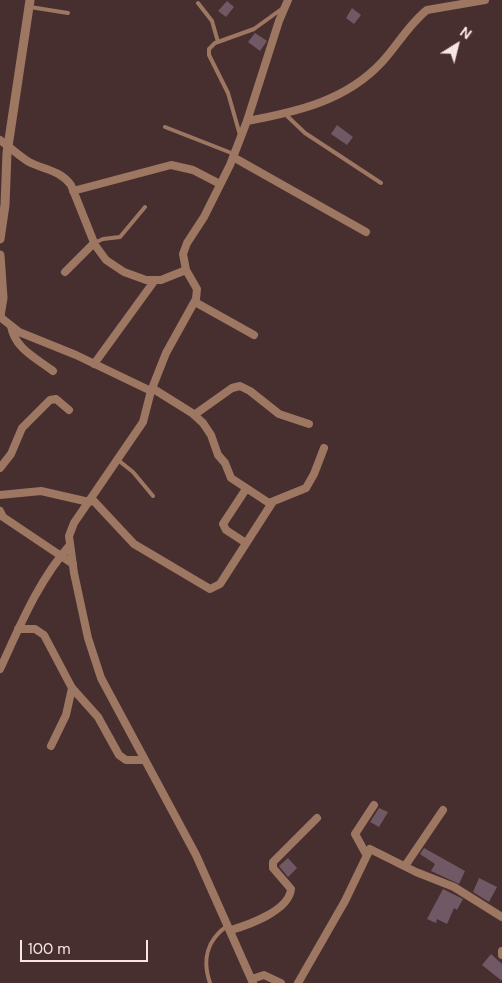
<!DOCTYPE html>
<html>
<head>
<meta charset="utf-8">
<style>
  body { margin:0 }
  #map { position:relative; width:502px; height:983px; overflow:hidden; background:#482f2f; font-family:"DM Sans",sans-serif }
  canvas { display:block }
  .north { position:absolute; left:432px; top:20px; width:50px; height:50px; -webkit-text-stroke:4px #482f2f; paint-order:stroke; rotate:36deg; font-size:14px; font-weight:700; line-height:20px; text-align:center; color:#f7e6e5 }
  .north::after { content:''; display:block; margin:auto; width:18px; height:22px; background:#f7e6e5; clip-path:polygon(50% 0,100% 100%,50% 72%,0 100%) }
  .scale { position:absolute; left:20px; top:940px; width:128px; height:22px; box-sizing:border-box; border:2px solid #f7e6e5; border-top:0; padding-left:6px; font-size:15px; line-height:18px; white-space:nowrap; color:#f7e6e5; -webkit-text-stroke:4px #482f2f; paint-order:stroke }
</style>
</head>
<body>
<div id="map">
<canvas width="502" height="983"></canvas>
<div class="north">N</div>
<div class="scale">100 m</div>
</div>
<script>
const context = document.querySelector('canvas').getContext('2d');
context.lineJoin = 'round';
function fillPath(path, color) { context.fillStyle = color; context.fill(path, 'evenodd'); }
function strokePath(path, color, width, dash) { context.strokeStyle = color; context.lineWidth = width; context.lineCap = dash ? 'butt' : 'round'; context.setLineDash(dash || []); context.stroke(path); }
fillPath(new Path2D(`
  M227,1L234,7L226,17L218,11Z
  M352,8L361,15L354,24L346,18Z
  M255,33L267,41L260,51L248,42Z
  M337,125L353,137L347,145L331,134Z
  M379,808L388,812L379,827L370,822Z
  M424,848L465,871L459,884L431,871L435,864L420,854Z
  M288,858L297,868L288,877L279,866Z
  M479,878L497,887L489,902L473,892Z
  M443,889L463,899L457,910L454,908L447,924L437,919L436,923L427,919Z
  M491,954L502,964V981L482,965Z`), '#705864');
strokePath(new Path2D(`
  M198,3L212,21L218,42
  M30,7L68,13
  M285,114L305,133L381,183
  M165,127L234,154
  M240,135L228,93L209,55V49L215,43L254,29L283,8
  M94,243L103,239L120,237L145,207
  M118,460L133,472L153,496
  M210,983C202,960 207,940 227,926`), '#9d7761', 4);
strokePath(new Path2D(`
  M247,121C296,112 346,101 382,62C397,46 409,24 427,10L485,0
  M0,140C10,147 19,156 29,162C45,170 60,170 71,185L95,245L106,260L124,272L146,280H161L186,270
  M233,157L366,232
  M73,191L171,165L193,170L220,184
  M65,272L94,243
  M195,302L254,335
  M0,317L19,332L76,355L151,391
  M11,326C15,349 36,358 53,371
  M94,364L155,280
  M152,388L192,413L203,423L211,435L218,455L225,463L231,478L269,503L306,488L314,474L324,448
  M194,415L232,388L240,386L250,391L279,414L309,424
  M0,468L11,454L22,428L50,400L56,399L69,410
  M246,489L223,524L226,530L246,543
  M0,495L41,491L89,502
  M91,498L134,544L210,589L220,584L272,503
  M0,511L3,517L73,564
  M18,629H35L44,635L72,688L98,717L119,755L126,760H145
  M0,669C20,626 38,581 70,545
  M51,746L66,715L72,688
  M366,854L355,834L374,805
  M405,866L443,810
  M231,930C248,925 289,911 291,889L273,868V862L317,818
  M502,951V955
  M252,979L264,975L281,983
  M253,983L196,855L101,678L88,638L74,573L69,536L74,523L143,422L151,391L166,353L196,299L197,289L186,270L183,254L187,243L204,217L230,165L247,121L279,21L288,0
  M298,983L345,901L370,849L416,872L454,887L502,917`), '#9d7761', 8);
strokePath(new Path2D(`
  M0,239L5,205L7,153L30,0
  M0,255L3,298L0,316`), '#9d7761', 9);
</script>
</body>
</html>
